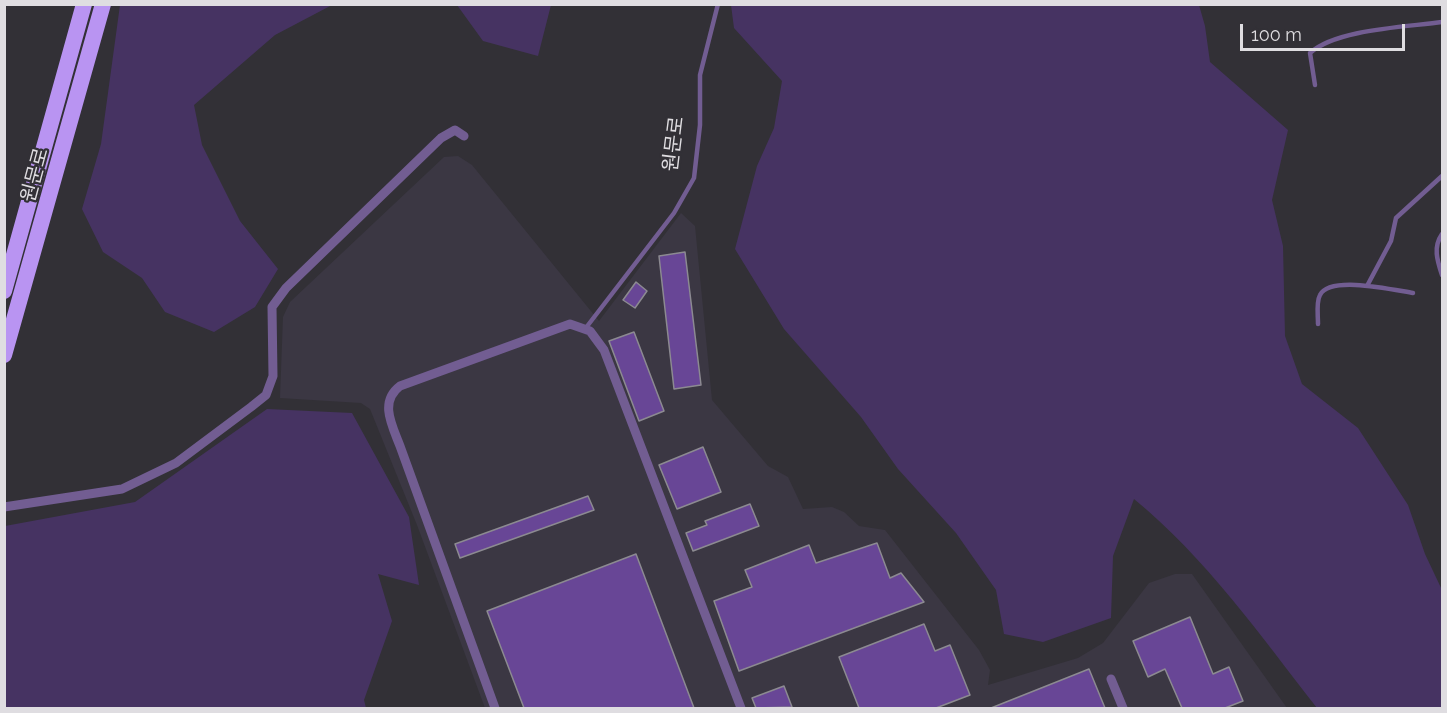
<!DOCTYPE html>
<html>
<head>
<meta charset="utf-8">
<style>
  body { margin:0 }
  #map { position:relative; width:1447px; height:713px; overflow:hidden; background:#323036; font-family:Raleway,sans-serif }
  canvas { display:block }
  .frame { position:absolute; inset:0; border:6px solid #dfdde1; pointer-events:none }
  .scale { position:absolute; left:1240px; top:24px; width:165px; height:27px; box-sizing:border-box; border:3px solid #dfdde1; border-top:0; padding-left:8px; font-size:18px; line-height:21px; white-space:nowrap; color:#dfdde1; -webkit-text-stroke:4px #323036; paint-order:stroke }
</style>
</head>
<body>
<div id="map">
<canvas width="1447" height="713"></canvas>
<div class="frame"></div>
<div class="scale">100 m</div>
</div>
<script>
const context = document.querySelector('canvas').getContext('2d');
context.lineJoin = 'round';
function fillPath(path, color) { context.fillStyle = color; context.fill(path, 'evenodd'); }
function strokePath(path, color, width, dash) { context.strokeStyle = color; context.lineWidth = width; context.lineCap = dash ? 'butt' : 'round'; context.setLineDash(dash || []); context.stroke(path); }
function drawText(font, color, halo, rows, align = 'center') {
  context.font = font + ' Raleway,"Noto Sans KR",sans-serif'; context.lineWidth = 4.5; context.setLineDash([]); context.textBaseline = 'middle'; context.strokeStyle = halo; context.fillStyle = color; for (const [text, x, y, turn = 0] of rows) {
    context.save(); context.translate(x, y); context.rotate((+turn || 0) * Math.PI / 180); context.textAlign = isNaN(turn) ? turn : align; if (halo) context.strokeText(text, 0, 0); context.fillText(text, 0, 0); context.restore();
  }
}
fillPath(new Path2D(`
  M458,156L472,165L599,321L681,213L695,226L712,400L768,466L788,477L803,509L832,507L844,512L859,526L885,530L979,650L990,670L988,685L1078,658L1103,643L1149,583L1175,574H1192L1287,708H485L417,525L370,409L361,403L280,398L283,317L290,302L444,157Z`), '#3b3743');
fillPath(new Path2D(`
  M120,5H332L275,35L194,105L202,145L240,221L278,269L255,307L214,332L165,312L142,278L103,252L82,209L101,144Z
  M457,5H551L538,56L483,41Z
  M731,5H1199L1205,26L1210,62L1288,130L1272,200L1283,246L1285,336L1302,384L1358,428L1408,505L1425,554L1442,590V708H1317C1260,635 1206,558 1134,499L1113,556L1111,618L1043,642L1004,634L996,590L956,533L898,469L861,417L784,329L735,249L757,166L774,128L782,81L734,28Z
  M267,409L352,413L409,517L419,585L378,574L392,621L364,700L366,708H5V526L135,502Z`), '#463362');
const building = new Path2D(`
  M685,252L701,385L674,389L659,256Z
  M636,282L647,291L635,308L623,300Z
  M634,332L664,411L639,421L609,341Z
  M703,447L721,492L677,509L659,465Z
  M588,496L594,510L460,558L455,544Z
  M750,504L759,526L693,551L686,533L707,525L705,521Z
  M877,543L890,578L901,573L924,602L739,671L714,601L752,587L745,570L809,545L816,563Z
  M636,554L694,708H524L487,611Z
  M1190,617L1213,674L1229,667L1243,701L1225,708H1182L1165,669L1148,677L1133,641Z
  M924,624L935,651L950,645L970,695L936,708H859L839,657Z
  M1089,669L1105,708H991Z
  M784,686L792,707L756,708L752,698Z`);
fillPath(building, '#684696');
strokePath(building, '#8c8a91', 1.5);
strokePath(new Path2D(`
  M1315,85L1310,53C1336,29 1407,27 1442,22
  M1442,234C1433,247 1437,260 1442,275
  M1367,286L1391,241L1396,218L1442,176
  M1318,324C1318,315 1316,302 1320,295C1330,275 1394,290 1413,293
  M585,329L674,213L694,178L700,125V75L718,4`), '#725d92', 4.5);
strokePath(new Path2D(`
  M4,507L122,489L176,463L251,407L266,395L273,376L272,307L286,288L441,138L455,130L464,136
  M1111,679L1123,708
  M495,708L400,446C392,425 379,402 400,386L570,324L590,331L604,350L741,708`), '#725d92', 9);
strokePath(new Path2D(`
  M4,291L84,4
  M4,355L103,4`), '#b994f2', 16);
drawText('20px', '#dfdde1', '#323036', [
  ["원문로",674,144,-83],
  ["원문로",35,175,-75]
]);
</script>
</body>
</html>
